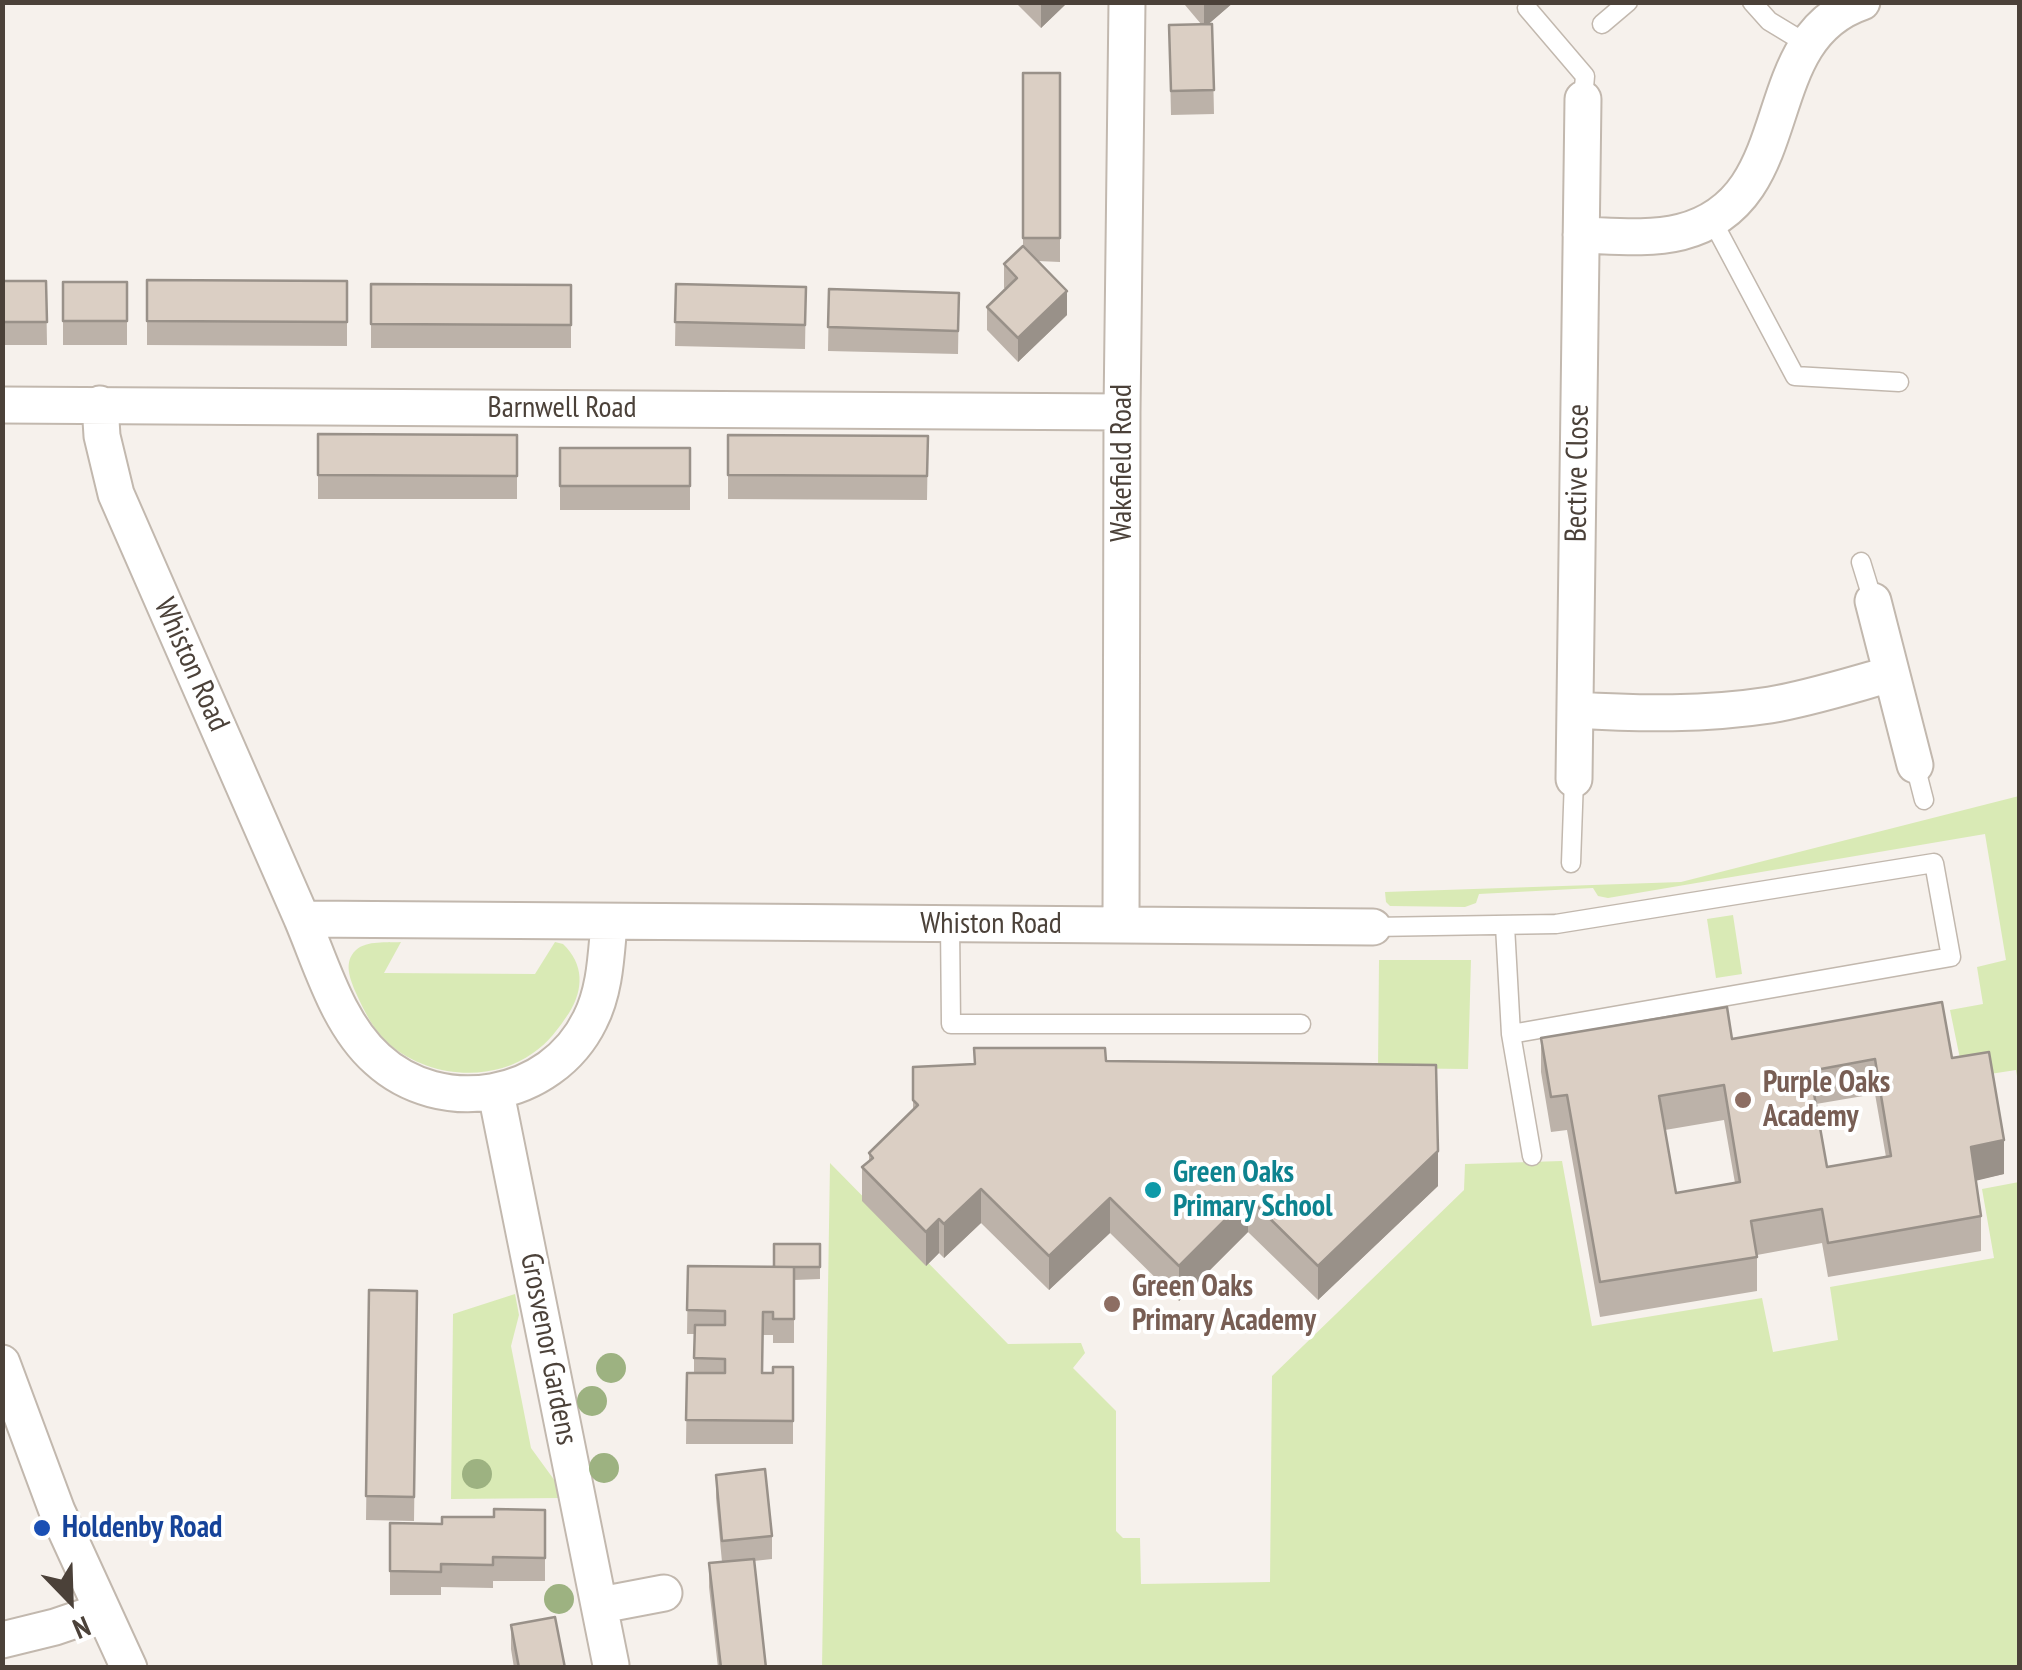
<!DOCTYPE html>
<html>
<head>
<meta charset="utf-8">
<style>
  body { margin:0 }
  #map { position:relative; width:2022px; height:1670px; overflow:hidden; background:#f6f1ec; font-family:"PT Sans Narrow",sans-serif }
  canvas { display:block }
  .frame { position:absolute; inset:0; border:5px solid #4b4139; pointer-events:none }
  .north { position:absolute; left:20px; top:1550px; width:100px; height:100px; -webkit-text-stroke:8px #fff; paint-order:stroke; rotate:157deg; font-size:28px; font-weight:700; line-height:40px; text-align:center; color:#4b4139 }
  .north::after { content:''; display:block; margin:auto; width:35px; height:45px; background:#4b4139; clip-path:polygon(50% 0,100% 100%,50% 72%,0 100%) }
</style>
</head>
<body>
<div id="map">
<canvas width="2022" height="1670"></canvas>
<div class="frame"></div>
<div class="north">N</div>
</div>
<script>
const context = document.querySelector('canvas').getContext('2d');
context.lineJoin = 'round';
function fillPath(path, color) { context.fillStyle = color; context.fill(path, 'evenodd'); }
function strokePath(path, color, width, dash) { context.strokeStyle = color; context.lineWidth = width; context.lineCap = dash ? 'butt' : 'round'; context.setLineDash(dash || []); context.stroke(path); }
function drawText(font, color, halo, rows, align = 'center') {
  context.font = font + ' "PT Sans Narrow",sans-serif'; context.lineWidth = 8; context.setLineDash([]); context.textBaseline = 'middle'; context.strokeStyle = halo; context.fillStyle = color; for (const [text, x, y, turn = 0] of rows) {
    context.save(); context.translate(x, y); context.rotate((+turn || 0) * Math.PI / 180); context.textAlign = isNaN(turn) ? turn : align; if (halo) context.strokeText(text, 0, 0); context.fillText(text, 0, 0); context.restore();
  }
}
fillPath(new Path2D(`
  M2019,796V1088L2016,1070L1964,1078L1950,1010L1983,1004L1977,967L2006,960L1985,834L1608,898L1598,896L1593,888L1479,894L1476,903L1465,907L1390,906L1386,902L1385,892L1681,882Z
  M1733,915L1742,974L1716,978L1707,919Z
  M401,942L384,973L535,974L555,942L563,944C584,964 584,989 569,1013C559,1028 548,1043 533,1053C491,1083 429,1078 389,1044C374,1031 364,1011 356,993C350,979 343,962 356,950C367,940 387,943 401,942Z
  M1379,960H1471L1468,1069L1378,1068Z
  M1562,1161L1592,1326L1762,1298L1773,1352L1838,1340L1830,1287L1994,1258L1982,1189L2019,1182V1667L822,1668L830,1163L1008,1344L1081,1343L1085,1353L1073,1368L1116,1411V1531L1123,1538H1140L1141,1584L1270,1582L1272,1376L1464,1190L1465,1164Z
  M515,1294L519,1315L511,1346L531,1448L555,1481L559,1498L451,1499L453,1314Z`), '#d9eab5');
const lane = new Path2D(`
  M1752,2L1769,21L1807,44
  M1527,8L1585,76L1583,99
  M1602,24L1628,2
  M1712,220L1795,376L1899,382
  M1861,562L1873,601
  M1915,765L1924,800
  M1571,863L1574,779
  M950,924L951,1024H1301
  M1373,927L1556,924L1934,863L1951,957L1511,1034L1505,926
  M1511,1034L1532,1156`);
const street = new Path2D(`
  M1581,235C1613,236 1649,240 1681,232C1805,200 1751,40 1862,2
  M100,404L102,436L116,494L302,919C659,924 1016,921 1373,927
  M2,405L1122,412
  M1873,601L1915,765
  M1575,710C1640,714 1705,715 1770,705C1811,698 1851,685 1891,674
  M1574,779L1583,99
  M302,919C322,966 338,1024 377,1059C441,1118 551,1100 590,1020C605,991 606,956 609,924
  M1121,923L1122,412L1127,2
  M496,1093L611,1665
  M2,1363L57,1511L129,1668
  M601,1605L664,1593
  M2,1640L55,1627L102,1611`);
strokePath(lane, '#c2b8ae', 21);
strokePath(street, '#c2b8ae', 39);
strokePath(lane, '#fff', 18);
strokePath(street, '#fff', 35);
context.fillStyle = '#9db281';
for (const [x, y] of [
  [611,1368],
  [592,1401],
  [604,1468],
  [477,1474],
  [559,1599]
]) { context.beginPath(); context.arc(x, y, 15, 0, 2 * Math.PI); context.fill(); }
fillPath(new Path2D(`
  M1015,2H1066V4L1041,28Z
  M1185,2H1234L1208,24H1212L1214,114L1171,115L1169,25L1201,24L1185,5Z
  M1023,73H1060V262L1038,261L1067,315L1018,362L987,330V307L1006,289L1004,288V264L1023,246Z
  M147,280L347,281V346L147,345Z
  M2,281H46L47,345H2Z
  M63,282H127V345H63Z
  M371,284L571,285V348H371Z
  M676,284L806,287L805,349L675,346Z
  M829,289L959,293L958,354L828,351Z
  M318,434L517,435V499H318Z
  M728,435L928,436L927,500L728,499Z
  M560,448H690V510H560Z
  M1541,1038L1732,1039L1952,1058L2004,1174L1976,1180L1981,1216V1251L1828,1277L1822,1243L1757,1255V1291L1600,1317L1567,1130L1551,1132L1541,1072ZM1875,1094L1886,1157L1827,1167L1816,1104ZM1724,1120L1735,1183L1676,1193L1665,1130Z
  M974,1048L1106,1061L1438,1186L1318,1300L1248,1232L1179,1301L1110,1233L1049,1290L981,1223L944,1258L939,1253L926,1266L862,1201V1167L869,1161V1153L913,1109V1067L974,1064Z
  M820,1244V1279L794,1280V1343H773V1335H763L762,1373H773L793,1367V1444H686L687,1373H694V1334H687L688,1266L774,1267Z
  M369,1290L417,1291L414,1521L366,1520Z
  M716,1475L772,1536V1559L754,1561L766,1668H718L709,1587V1563L722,1562L716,1498Z
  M545,1510V1581H493V1588L441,1587V1595H390V1523L442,1524Z
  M511,1625L565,1668H514L511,1649Z`), '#bcb2a9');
fillPath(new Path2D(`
  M1043,2H1066V4L1041,28V5Z
  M1206,2H1234L1204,28V4Z
  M1067,291V315L1018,362V338Z
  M2004,1140V1174L1971,1182V1147Z
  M1438,1151V1186L1318,1300V1266Z
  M981,1189V1223L944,1258V1224Z
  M1248,1197V1232L1179,1301V1266Z
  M1110,1198V1233L1049,1290V1256Z
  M939,1219V1253L926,1266V1232Z`), '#999189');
const building = new Path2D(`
  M1212,24L1214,90L1171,91L1169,25Z
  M1023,73H1060V238H1023Z
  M1023,246L1067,291L1018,338L987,307L1017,278L1004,264Z
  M147,280L347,281V322L147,321Z
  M2,281H46L47,322H2Z
  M63,282H127V321H63Z
  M371,284L571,285V325L371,324Z
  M676,284L806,287L805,325L675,322Z
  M829,289L959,293L958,331L828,327Z
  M318,434L517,435V476L318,475Z
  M728,435L928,436L927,476L728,475Z
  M560,448H690V486H560Z
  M1942,1002L1952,1058L1989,1052L2004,1140L1971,1147L1981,1216L1828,1243L1822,1209L1751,1221L1757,1257L1600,1282L1567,1095L1551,1097L1541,1038L1727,1007L1732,1039ZM1875,1059L1891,1156L1827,1167L1810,1071ZM1724,1085L1740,1182L1676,1193L1659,1096Z
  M974,1048H1105L1106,1061L1436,1065L1438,1151L1318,1266L1248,1197L1179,1266L1110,1198L1049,1256L981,1189L944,1224L939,1219L926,1232L862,1167L873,1158L869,1153L918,1105L913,1100V1067L975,1064Z
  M774,1244H820V1267H774Z
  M688,1266L794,1267V1319H773V1312H763L762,1373H773V1367H793V1421L686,1420L687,1373H725V1359L694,1358L695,1325H725V1311L687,1310Z
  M369,1290L417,1291L414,1497L366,1496Z
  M765,1469L772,1536L722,1541L716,1475Z
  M494,1509L545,1510V1558L493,1557V1565L441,1564V1572L390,1571V1523L442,1524V1517H494Z
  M754,1559L766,1668H721L709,1563Z
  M555,1617L565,1668H519L511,1625Z`);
fillPath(building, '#dbcfc4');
strokePath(building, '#999189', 2.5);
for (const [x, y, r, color] of [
  [1743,1100,10,"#8d6e63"],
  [1153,1190,10,"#0f9aa8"],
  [1112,1304,10,"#8d6e63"],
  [42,1528,10,"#1a4fb4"]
]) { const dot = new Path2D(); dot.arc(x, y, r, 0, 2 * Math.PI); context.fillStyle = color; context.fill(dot); strokePath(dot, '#fff', 4); }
drawText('30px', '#4b4139', '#fff', [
  ["Barnwell Road",562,408],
  ["Wakefield Road",1122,463,-90],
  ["Bective Close",1578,473,-89],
  ["Whiston Road",191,665,66],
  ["Whiston Road",991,924],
  ["Grosvenor Gardens",548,1349,79]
]);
drawText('bold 30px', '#785e54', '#fff', [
  ["Purple Oaks",1763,1083],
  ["Academy",1763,1117],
  ["Green Oaks",1132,1287],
  ["Primary Academy",1132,1321]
], 'left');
drawText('bold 30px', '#0d838f', '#fff', [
  ["Green Oaks",1173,1173],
  ["Primary School",1173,1207]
], 'left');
drawText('bold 30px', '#164399', '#fff', [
  ["Holdenby Road",62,1528]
], 'left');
</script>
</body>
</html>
